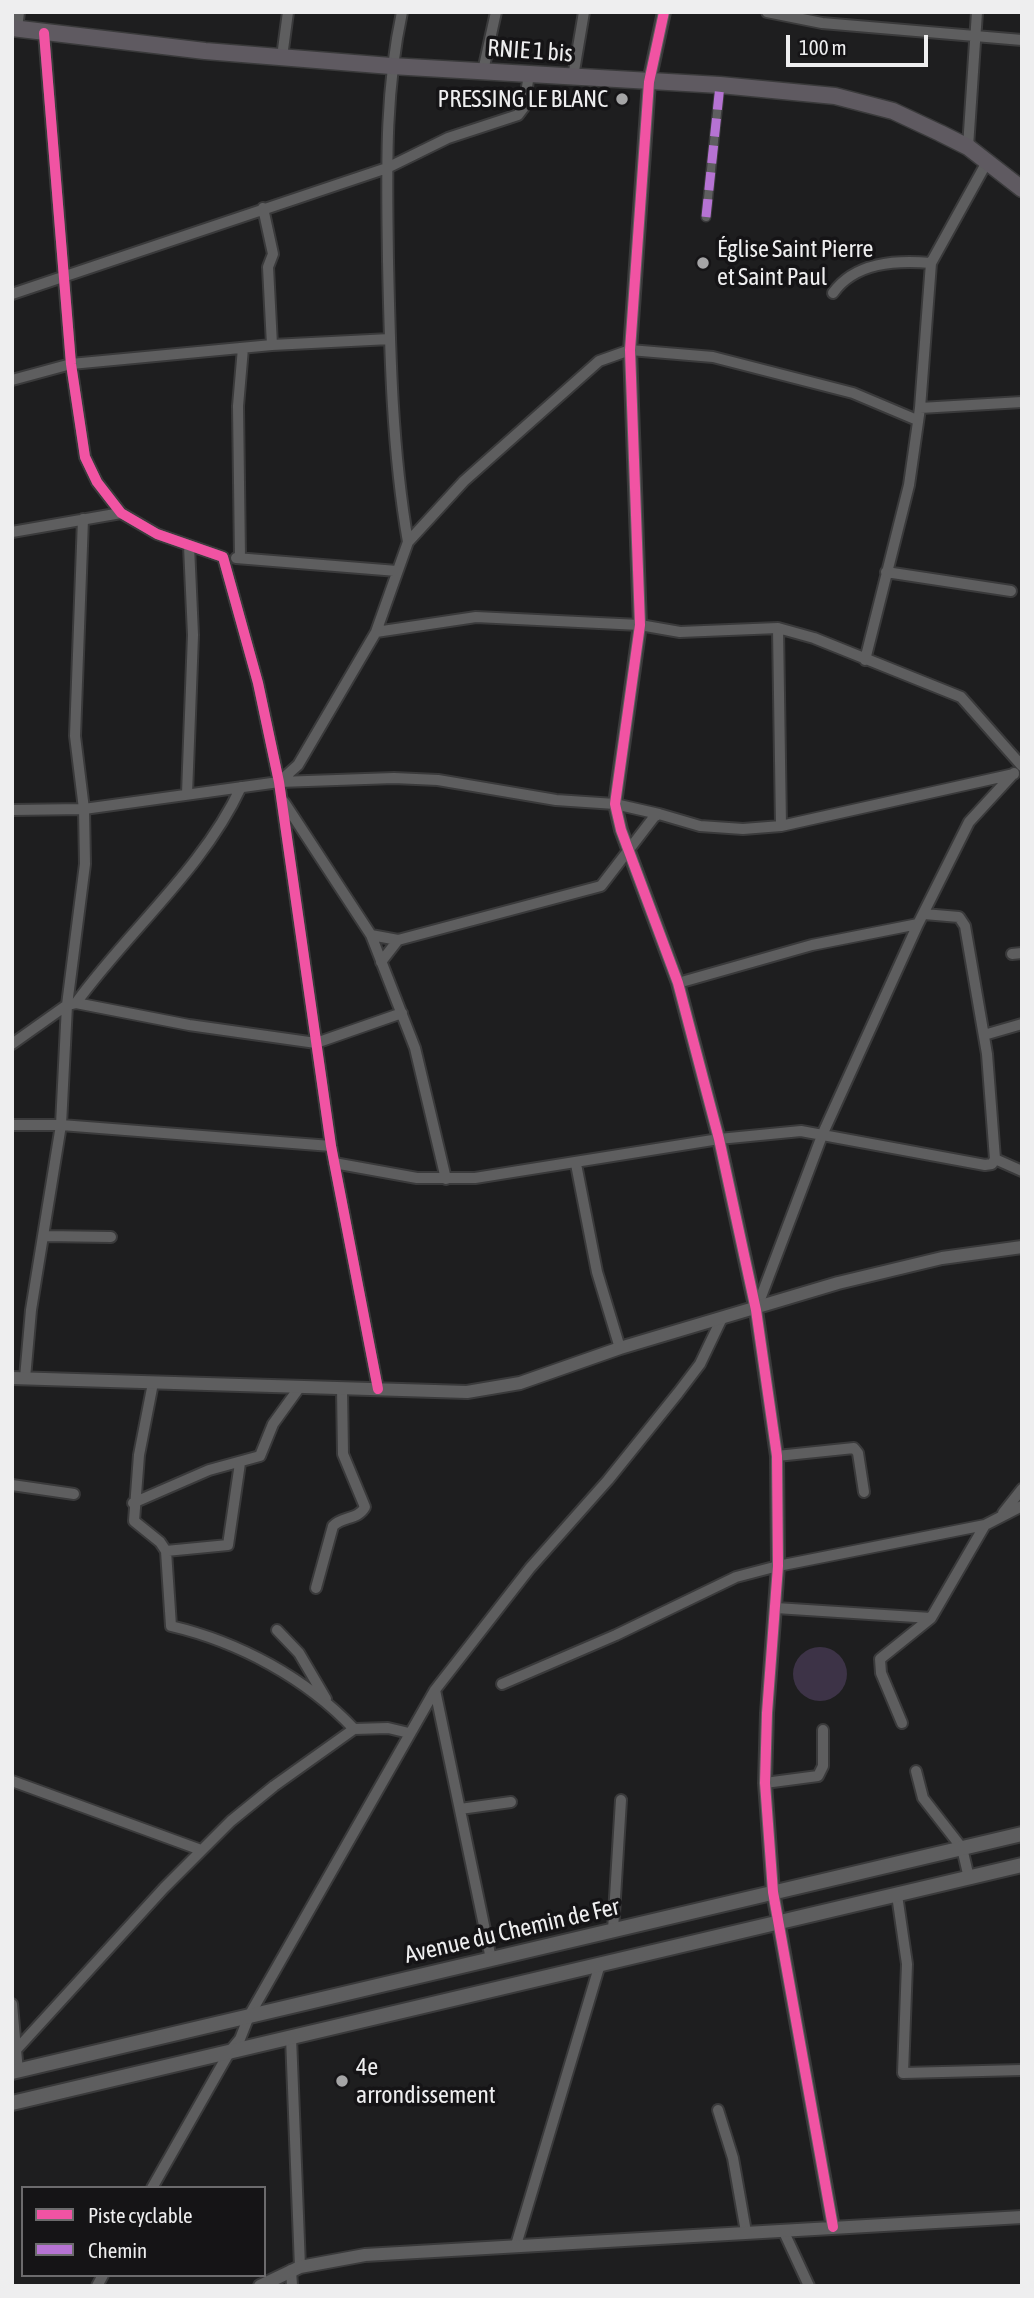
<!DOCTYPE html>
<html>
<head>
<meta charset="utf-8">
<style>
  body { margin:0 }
  #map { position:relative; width:1034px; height:2298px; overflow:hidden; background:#1e1e1f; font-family:"Asap Condensed",sans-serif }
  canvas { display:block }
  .frame { position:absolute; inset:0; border:14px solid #eeeeef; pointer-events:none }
  .legend { position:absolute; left:21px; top:2186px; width:245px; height:91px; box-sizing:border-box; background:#151416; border:2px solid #6c6b6d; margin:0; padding:9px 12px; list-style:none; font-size:21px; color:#eeeeef }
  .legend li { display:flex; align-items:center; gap:14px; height:35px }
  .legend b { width:35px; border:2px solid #6c6b6d }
  .scale { position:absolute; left:786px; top:35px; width:142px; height:32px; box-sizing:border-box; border:4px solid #eeeeef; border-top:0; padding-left:9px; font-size:21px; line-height:24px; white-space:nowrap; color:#eeeeef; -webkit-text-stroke:5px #151416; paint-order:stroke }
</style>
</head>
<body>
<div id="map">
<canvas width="1034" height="2298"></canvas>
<div class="frame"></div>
<ul class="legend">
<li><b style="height:9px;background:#f153a3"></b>Piste cyclable</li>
<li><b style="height:9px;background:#b673d3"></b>Chemin</li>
</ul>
<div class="scale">100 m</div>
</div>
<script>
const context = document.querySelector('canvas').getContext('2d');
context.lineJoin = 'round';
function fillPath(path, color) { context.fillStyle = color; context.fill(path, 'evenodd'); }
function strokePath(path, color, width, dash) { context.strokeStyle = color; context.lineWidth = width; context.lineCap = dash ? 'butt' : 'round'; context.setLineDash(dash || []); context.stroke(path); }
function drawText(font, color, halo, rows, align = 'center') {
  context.font = font + ' "Asap Condensed",sans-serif'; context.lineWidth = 7; context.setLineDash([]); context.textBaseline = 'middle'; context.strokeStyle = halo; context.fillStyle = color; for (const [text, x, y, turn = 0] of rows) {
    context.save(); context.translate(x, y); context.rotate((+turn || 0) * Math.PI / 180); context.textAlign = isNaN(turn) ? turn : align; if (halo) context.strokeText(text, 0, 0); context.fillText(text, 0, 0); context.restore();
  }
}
fillPath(new Path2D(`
  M793 1674a27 27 0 1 1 54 0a27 27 0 1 1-54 0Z`), '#3d3347');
const pedestrian = new Path2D(`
  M706,217L720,85`);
const minor = new Path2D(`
  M402,12C384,96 387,176 388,261C390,355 392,450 408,542
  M767,12L822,23L1022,40
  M17,29L19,12
  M44,33L71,364L85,457L97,482L121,513L157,534L223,557L258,683L279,782L331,1146L378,1389
  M282,57L288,12
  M483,71L496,12
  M573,77L584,12
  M968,147L977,12
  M263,208L273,254L268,267L272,345
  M833,293C855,262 896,260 931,263
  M12,294L387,168L448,138L518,115L524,107L529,74
  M12,380L71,364L272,345L390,339
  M920,408L1022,402
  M12,532L121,513
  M236,558L397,571
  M240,558L238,406L243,348
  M886,572L1011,591
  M778,628L781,826
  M376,632L476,617L640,625L680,632L778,628L814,638L961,697L1022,766
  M865,660L909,485L920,408L931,263L987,162
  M279,782L298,765L376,632L408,542L464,481L599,361L630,350L713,357L853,393L917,420
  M187,794L193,635L189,546
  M284,802L371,935L415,1048L446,1179
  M12,810L84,809L279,782L394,778L438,780L556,800L615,804L659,814
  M371,935L398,940
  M1012,954L1022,953
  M381,962L398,940L601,886L654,817L659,814L700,826L743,829L781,826L1014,774
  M678,983L812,945L918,924
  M76,1003C129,930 203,869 241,787
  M984,1035L1022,1024
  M12,1044L67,1005L76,1003L189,1025L316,1043L402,1013
  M12,1125H61L331,1146
  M995,1159L1022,1171
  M334,1163L417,1178H475L719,1139L801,1131L985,1165L992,1164L995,1159L987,1054L965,926L959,917L924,914
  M576,1164L597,1272L620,1348
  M45,1236L111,1237
  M756,1310L823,1133L918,924L969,822L1014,773
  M25,1378L31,1310L61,1125L67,1005L85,864L84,809L75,736L83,519
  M153,1383L139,1455L134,1521L160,1542L166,1551L171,1626C239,1642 306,1678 354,1729
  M777,1456L854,1448L858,1453L864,1492
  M12,1485L74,1494
  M133,1503L209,1470L260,1456L273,1424L299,1388
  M1003,1513L1022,1489
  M166,1551L228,1545L240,1463
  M316,1588L333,1526C342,1516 358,1520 365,1507L343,1454L342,1388
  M776,1608L931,1618
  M277,1630L299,1653L326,1699
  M502,1684L616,1635L736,1577L778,1566L985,1525L1022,1506
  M435,1690L491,1959
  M902,1723L881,1673L880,1659L931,1618L985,1525
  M916,1771L923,1798L962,1848L969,1878
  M12,1781L201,1850
  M765,1783L818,1776L823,1766V1730
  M460,1809L511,1802
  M897,1895L907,1964L903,2073L1022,2070
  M613,1930L621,1800
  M12,2004L16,2050
  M291,2037L300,2267
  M18,2071L16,2050L164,1888L231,1821L274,1786L354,1729L388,1728L409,1733
  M718,2110L733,2158L746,2232
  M152,2188L230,2051L240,2039L249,2016L435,1690L530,1568L608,1480L678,1393L700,1364L721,1320
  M783,2230L809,2286
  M516,2245L600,1964
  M291,2270L292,2286
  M97,2286L103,2275`);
const tertiary = new Path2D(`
  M664,12L649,82L630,350L640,625L615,804L621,830L678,983L719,1139L756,1310L777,1456L778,1566L767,1713L765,1783L773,1892L833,2227
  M12,1378L467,1392L520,1383L620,1348L838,1283L942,1258L1022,1247
  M260,2286L300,2267L365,2255L1022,2217`);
const secondary = new Path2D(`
  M12,2072L1022,1834
  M12,2103L1022,1865`);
const primary = new Path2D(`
  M12,28L205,51L391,66L720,85L835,96L893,111L940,133L968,147L1022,189`);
strokePath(pedestrian, '#3a3a3b', 11);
strokePath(minor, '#3a3a3b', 14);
strokePath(tertiary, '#3a3a3b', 16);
strokePath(secondary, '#3a3a3b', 18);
strokePath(primary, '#3a3a3b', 19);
strokePath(pedestrian, '#5e5e5f', 8);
strokePath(minor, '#5e5e5f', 10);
strokePath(tertiary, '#5e5e5f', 12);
strokePath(secondary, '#5e5e5f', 14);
strokePath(primary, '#5f5a61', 16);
strokePath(new Path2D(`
  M706,217L720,85`), '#b673d3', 9, [18, 9]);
strokePath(new Path2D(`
  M664,12L649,82L630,350L640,625L615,804L621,830L678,983L719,1139L756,1310L777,1456L778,1566L767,1713L765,1783L773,1892L833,2227
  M44,33L71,364L85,457L97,482L121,513L157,534L223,557L258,683L279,782L331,1146L378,1389`), '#f153a3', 10);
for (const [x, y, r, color] of [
  [622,99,7,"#a5a5a6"],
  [703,263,7,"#a5a5a6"],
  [342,2081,7,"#a5a5a6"]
]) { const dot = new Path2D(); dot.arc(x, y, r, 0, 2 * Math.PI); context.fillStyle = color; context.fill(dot); strokePath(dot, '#151416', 2.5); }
drawText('24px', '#eeeeef', '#151416', [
  ["RNIE 1 bis",530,51,4],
  ["Avenue du Chemin de Fer",512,1931,-13]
]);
drawText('24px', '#eeeeef', '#151416', [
  ["PRESSING LE BLANC",608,99,"right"],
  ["Église Saint Pierre",717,249],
  ["et Saint Paul",717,277],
  ["4e",356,2067],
  ["arrondissement",356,2095]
], 'left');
</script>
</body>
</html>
